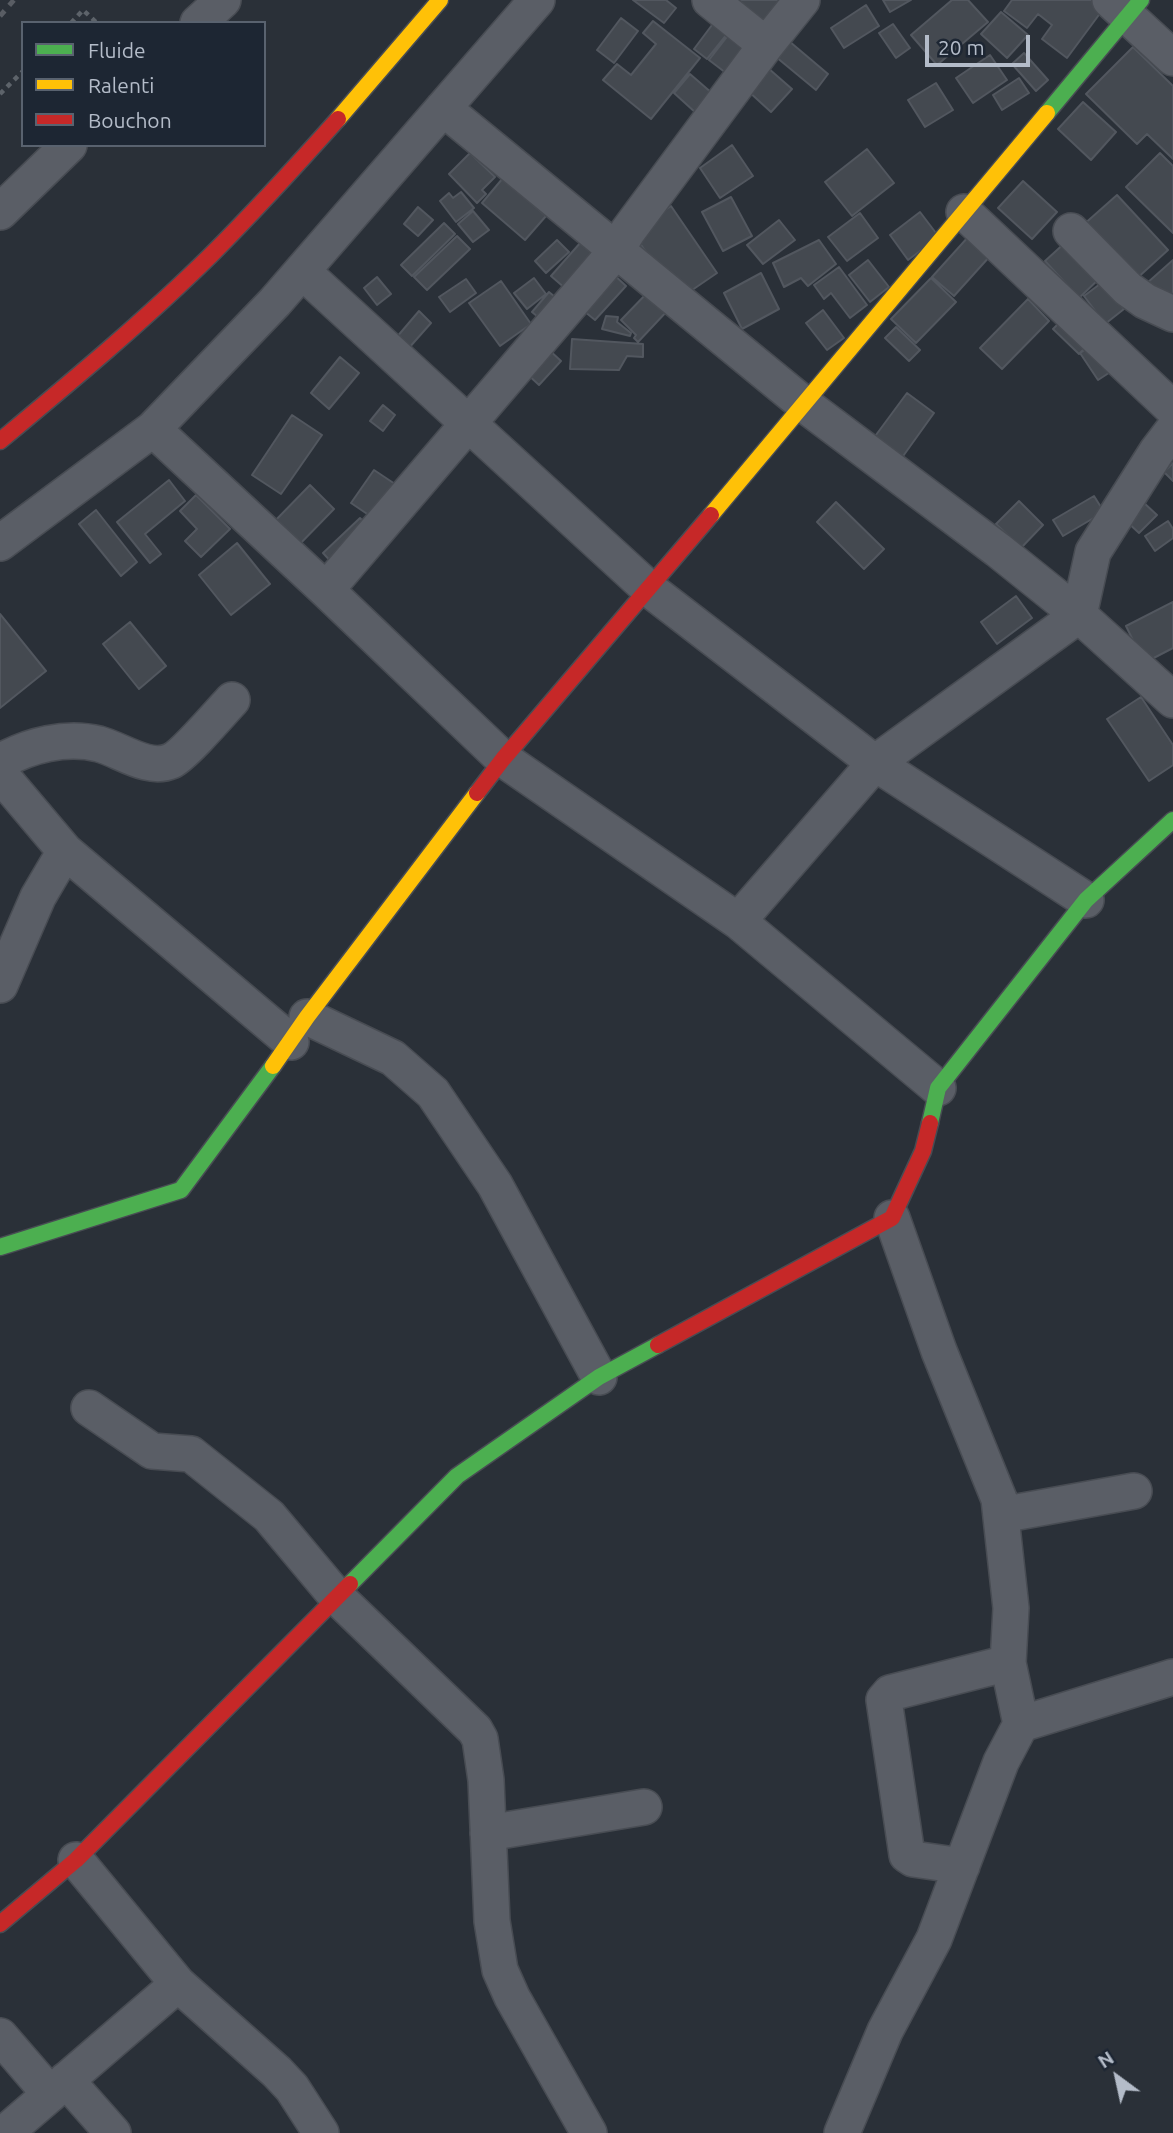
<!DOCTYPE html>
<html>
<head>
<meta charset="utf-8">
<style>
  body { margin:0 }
  #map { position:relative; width:1173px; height:2133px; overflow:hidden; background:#2a3038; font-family:Ubuntu,sans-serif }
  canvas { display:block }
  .legend { position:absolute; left:21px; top:21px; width:245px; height:126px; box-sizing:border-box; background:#1d2633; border:2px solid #59626f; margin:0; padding:9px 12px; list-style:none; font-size:21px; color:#b4bcc9 }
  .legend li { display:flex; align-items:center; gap:14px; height:35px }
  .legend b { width:35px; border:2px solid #59626f }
  .north { position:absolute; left:1082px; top:2042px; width:70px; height:70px; -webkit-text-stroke:5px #1d2633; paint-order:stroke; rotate:327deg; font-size:19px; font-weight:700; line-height:28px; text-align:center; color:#b4bcc9 }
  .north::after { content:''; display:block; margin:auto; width:24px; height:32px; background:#b4bcc9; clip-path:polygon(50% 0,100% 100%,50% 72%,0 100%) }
  .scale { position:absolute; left:925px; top:35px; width:105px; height:32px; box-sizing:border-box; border:4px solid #b4bcc9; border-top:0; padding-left:9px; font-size:21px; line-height:24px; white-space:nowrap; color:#b4bcc9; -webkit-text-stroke:5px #1d2633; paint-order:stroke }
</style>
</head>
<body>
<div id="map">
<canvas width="1173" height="2133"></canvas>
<ul class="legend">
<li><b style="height:9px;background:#4caf50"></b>Fluide</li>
<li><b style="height:9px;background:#ffc107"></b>Ralenti</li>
<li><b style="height:9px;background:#c62828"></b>Bouchon</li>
</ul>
<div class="north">N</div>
<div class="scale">20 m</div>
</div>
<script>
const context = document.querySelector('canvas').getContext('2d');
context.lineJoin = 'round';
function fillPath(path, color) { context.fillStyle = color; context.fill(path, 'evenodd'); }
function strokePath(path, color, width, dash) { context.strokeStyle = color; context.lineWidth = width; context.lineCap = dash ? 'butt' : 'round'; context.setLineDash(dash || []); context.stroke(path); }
const building = new Path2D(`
  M633,0H666L676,8L664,23Z
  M736,0H780L763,21Z
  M883,0H911L890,12Z
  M952,0H968L988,22L937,65L911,35Z
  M1012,0H1093L1104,8L1067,58L1042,39L1052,25L1038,14L1027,28L1004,11Z
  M866,5L879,26L844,48L831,28Z
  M1001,12L1028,35L1007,58L981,34Z
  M718,17L732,28L707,59L694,49Z
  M621,18L638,31L614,63L597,50Z
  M653,21L700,58L651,119L603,80L617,64L631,75L656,44L643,33Z
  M893,24L910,48L896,58L879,33Z
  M733,29L750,42L726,73L709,60Z
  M783,36L828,74L816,90L770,52Z
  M1133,47L1173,86V159L1147,134L1137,144L1086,94Z
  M1024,53L1048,80L1036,91L1012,64Z
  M990,55L1007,80L973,103L956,78Z
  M768,68L792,89L771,112L747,90Z
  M690,74L713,94L696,113L674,93Z
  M1019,78L1029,93L1002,110L993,95Z
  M936,83L953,110L925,127L908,100Z
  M1083,102L1116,132L1091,160L1058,129Z
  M732,145L753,176L720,198L700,168Z
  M867,149L894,183L852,216L825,182Z
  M470,153L495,177L482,190L486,194L477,203L449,174Z
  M1160,153L1173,166V233L1126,187Z
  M503,178L546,216L525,240L482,203Z
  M1023,181L1057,212L1032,239L998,208Z
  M461,192L474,208L456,222L440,201L449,193L453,198Z
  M1117,195L1168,250L1134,281L1082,226Z
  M731,197L752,236L723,251L702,212Z
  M671,206L717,273L679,299L632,232Z
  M418,207L433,220L418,236L404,224Z
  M473,211L489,230L473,242L458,224Z
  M920,212L939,237L908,260L890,235Z
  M860,213L878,238L847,261L828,237Z
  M779,220L795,240L763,264L747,245Z
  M444,223L455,234L412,276L401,265Z
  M457,236L470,249L427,290L414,277Z
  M969,236L991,255L954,296L932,277Z
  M557,240L569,252L546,273L535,261Z
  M819,240L836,264L808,286L801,278L784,287L773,263Z
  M1068,240L1101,277L1079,298L1045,261Z
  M581,242L603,262L574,296L551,276Z
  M868,260L889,287L870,302L849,275Z
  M1173,260V303L1146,284Z
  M839,267L867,305L850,318L831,293L824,299L814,285Z
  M611,272L626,286L595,320L579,307Z
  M761,273L779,309L742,329L724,293Z
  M377,277L391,294L377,305L364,288Z
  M534,278L546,294L527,309L514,293Z
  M931,278L956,302L916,343L891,319Z
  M466,279L476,293L450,312L439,297Z
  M501,281L531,324L500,346L469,303Z
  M1104,281L1124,309L1105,324L1084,296Z
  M649,291L669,309L638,342L634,338L636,335L621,320Z
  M549,292L561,302L544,322L532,312Z
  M1028,299L1049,321L1002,369L980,348Z
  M823,310L844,338L827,350L806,323Z
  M419,311L431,323L408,349L396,338Z
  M1067,315L1093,340L1079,354L1053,329Z
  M606,316L618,317L617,322L631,333L630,336L602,329Z
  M896,327L920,350L909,361L885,338Z
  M572,339L643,344V357L627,356L619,370L570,369Z
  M1097,342L1115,369L1098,380L1080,353Z
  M547,348L561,361L539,385L525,372Z
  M340,357L359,373L329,409L311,393Z
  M907,393L934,413L901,459L873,439Z
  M383,405L395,415L383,431L370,421Z
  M292,415L322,435L281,494L252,475Z
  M1173,463V481L1164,472Z
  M374,470L404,490L382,524L351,503Z
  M169,480L185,501L145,534L161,554L150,563L117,522Z
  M310,485L334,509L294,550L269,527Z
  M196,495L230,529L201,557L185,541L197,529L180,511Z
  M1094,496L1104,512L1063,536L1053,520Z
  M1019,501L1043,525L1021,548L996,524Z
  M836,502L884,549L864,569L817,522Z
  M1143,502L1157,515L1139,533L1125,520Z
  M96,510L137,562L121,576L79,524Z
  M360,518L372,531L335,566L323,553Z
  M1168,521L1173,529V538L1155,551L1145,536Z
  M237,543L270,584L231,615L199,575Z
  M1016,596L1032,618L997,644L981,622Z
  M1173,602V648L1144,663L1126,626Z
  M0,614L46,671L0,708Z
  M130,622L166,666L139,689L103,644Z
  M1141,697L1173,745V765L1149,781L1107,719Z`);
fillPath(building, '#444950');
strokePath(building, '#52575f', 2);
const street = new Path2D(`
  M710,0L766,45
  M1110,0L1173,58
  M198,23L223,0
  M443,108L805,405L998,550L1079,615L1173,700
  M0,212L69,145
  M964,212L1173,409
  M1071,231L1128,289L1145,301L1173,314
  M302,271L649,589L875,763L1086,900
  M153,429L326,590L503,759L738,921L938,1088
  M0,543L153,429L275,302L537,0
  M326,590L615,252L628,231L766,45L802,0
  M0,762C29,745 66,736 99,744C121,750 148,771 171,761C183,756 221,712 232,700
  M0,774L65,851L291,1042
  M738,921L875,763L1079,615L1093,552L1157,451L1173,430
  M0,985L38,897L65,851
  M307,1017L393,1058L433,1093L495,1185L599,1377
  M892,1218L939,1351L999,1499L1011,1608L1008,1663L1021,1724
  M89,1408L152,1451L191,1454L269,1516L336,1596L475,1730L480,1739L486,1780L492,1921L500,1970L512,1997L589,2133
  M1001,1515L1134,1491
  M488,1833L644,1807
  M76,1860L178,1984L277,2072L292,2088L321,2133
  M962,1866L913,1859L907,1855L884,1700L890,1693L1008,1663
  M0,2036L50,2094
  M66,2080L113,2133
  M5,2133L178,1984
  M842,2133L885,2031L934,1939L1001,1762L1021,1724L1173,1677`);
const fast = new Path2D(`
  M1047,113L1141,0
  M930,1123L938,1088L1086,900L1173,820
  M0,1247L181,1190L273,1066
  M350,1584L457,1476L599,1377L658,1345`);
const slow = new Path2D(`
  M338,119L440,0
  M711,515L1047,113
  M273,1066L307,1017L477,793`);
const jam = new Path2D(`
  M0,441C72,381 144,321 211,255C255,211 297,165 338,119
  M477,793L503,759L711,515
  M658,1345L892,1218L923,1151L930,1123
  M0,1924L76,1860L350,1584`);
strokePath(street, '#484c53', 38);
strokePath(fast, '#484c53', 19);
strokePath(slow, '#484c53', 19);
strokePath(jam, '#484c53', 19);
strokePath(new Path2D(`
  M71,23L83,10L97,23
  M0,94L23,71`), '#5d636a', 4.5, [5, 5]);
strokePath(street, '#5a5e66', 35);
strokePath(fast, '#4caf50', 16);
strokePath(slow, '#ffc107', 16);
strokePath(jam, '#c62828', 16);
strokePath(new Path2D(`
  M0,16L14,0`), '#595d64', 5, [7, 7]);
</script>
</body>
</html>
